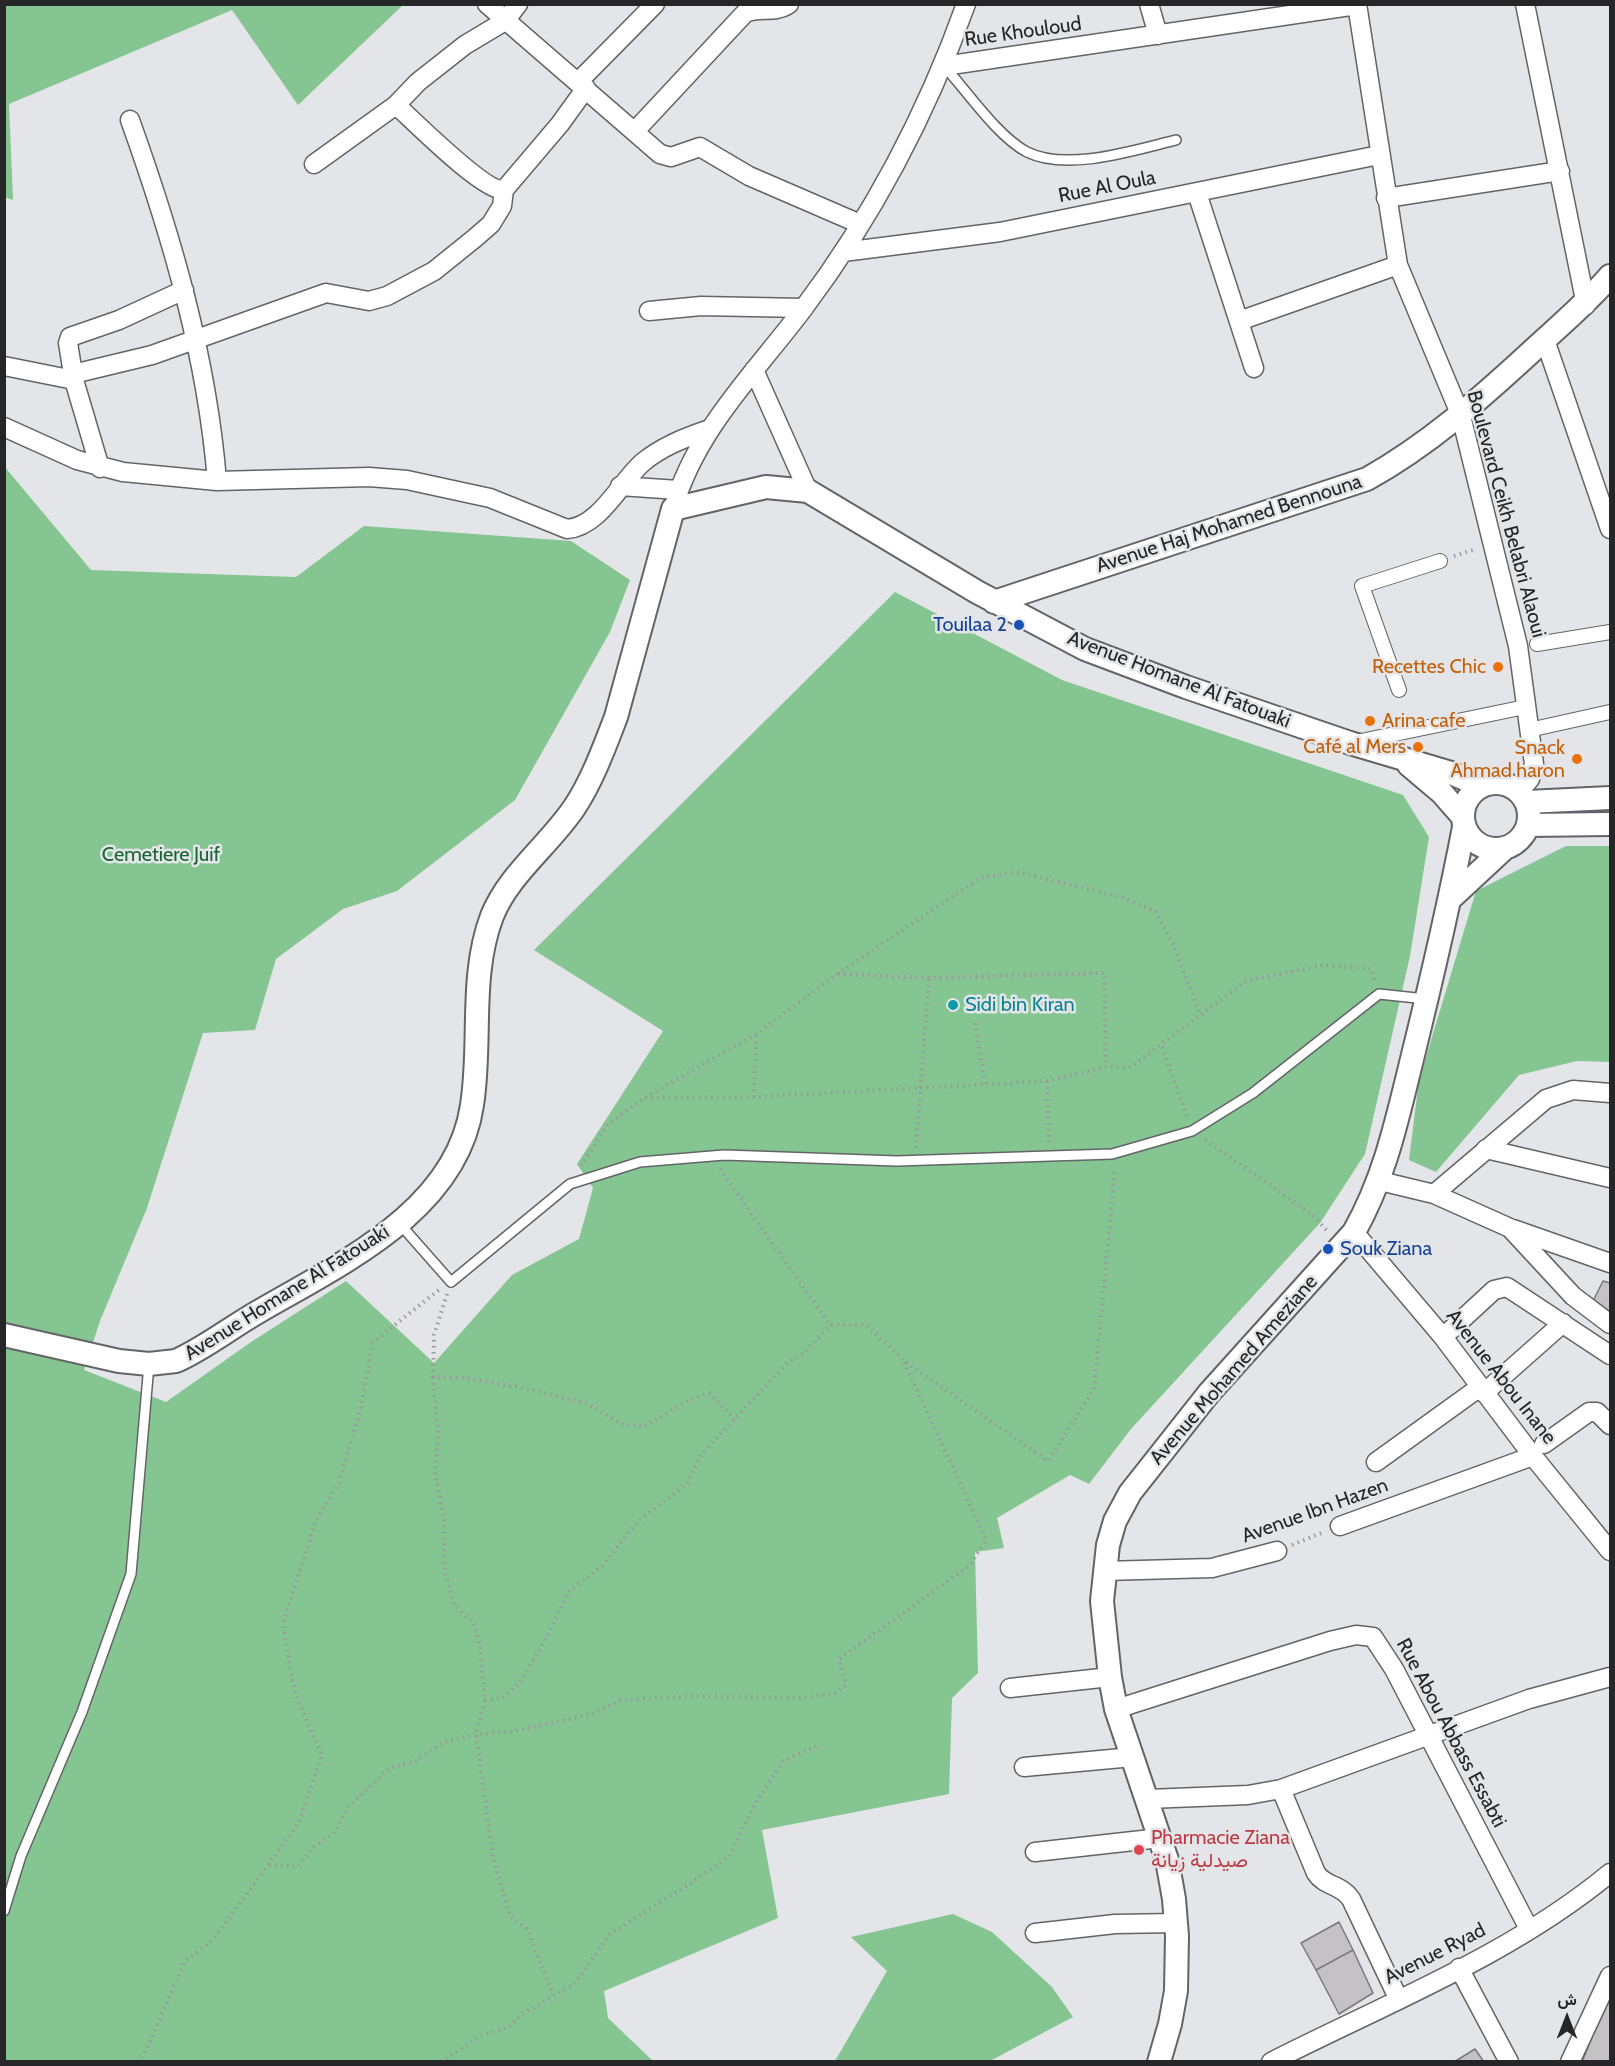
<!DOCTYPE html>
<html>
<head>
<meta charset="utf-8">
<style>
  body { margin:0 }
  #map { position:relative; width:1615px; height:2066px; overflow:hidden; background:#e4e5e9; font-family:Cabin,Vazirmatn,sans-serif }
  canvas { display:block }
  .frame { position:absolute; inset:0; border:6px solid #262628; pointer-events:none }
  .north { position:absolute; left:1537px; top:1988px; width:60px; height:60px; -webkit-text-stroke:4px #e4e5e9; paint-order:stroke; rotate:0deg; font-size:16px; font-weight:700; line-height:24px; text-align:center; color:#262628 }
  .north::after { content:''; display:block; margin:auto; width:21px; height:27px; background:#262628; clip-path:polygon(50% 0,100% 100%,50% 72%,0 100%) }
</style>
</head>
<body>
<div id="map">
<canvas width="1615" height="2066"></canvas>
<div class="frame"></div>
<div class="north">ش</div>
</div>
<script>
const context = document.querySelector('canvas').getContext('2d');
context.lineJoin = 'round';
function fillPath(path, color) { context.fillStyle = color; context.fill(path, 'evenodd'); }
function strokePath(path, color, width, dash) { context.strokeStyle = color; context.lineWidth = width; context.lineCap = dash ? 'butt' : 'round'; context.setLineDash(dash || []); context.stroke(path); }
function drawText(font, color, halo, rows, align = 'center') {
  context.font = font + ' Cabin,Vazirmatn,sans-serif'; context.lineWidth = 5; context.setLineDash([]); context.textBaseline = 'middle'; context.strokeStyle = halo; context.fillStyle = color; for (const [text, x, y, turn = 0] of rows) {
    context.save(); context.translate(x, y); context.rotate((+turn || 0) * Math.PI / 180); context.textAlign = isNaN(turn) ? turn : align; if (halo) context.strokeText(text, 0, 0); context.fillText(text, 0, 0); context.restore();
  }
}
fillPath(new Path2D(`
  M5,4H403V5L298,105L232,10L9,104L13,200L4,197Z
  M4,466L91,570L296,577L364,526L571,541L630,580L610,632L515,800L397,891L343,909L276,959L255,1030L203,1033L147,1208L100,1321L84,1370L166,1402L251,1342L346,1281L434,1363L512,1275L579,1239L593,1188L577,1164L663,1031L534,950L895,592L1062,680L1403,795L1429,837L1410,956L1365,1154L1320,1223L1131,1429L1089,1484L1070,1475L997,1518L1004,1548L975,1552L978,1673L952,1698L949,1794L762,1830L778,1918L604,1991L608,2018L653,2061H5Z
  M1566,846H1610V1062L1577,1061L1519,1075L1436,1172L1409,1160L1419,1080L1476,891Z
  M953,1914L992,1932L1052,1987L1073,2017L990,2061H835L887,1971L851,1937Z`), '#85c592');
const building = new Path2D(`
  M948,1001H957L958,1009L948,1010Z
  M1603,1281L1610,1283V1316L1592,1303Z
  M1339,1922L1353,1950L1316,1970L1301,1943Z
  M1353,1950L1373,1993L1339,2014L1316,1970Z
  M1610,1993V2062H1582Z
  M1475,2049L1484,2062H1454Z`);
fillPath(building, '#c5c2c6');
strokePath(building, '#7a787b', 1.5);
const service = new Path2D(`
  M944,66C967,91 998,137 1027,152C1067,172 1135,150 1176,140
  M399,1223L451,1282L570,1184L640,1162L724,1155L897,1161L1112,1154L1192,1131L1253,1093L1379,994L1426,999
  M4,1911L21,1856L82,1712L131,1574L149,1364`);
const pedestrian = new Path2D(`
  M1537,644L1610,632
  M1399,690L1362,586L1440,561
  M1529,730L1610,712
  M1356,742L1525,707`);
const minor = new Path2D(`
  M487,4L660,154L671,157L700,147L749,176L860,224
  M1149,4L1158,35
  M1357,4L1398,265L1461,416L1518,646L1534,764L1530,779L1519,792
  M1525,4L1586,305
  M944,66L1357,5
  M578,82L655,4
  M396,105C414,121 484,192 504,190L560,124L586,88
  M130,120C172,237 207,357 217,481
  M635,131L745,13C759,6 775,14 789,4
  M314,164L396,105L418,82L465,45L505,21L518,4
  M1197,193L1254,368
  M1386,198L1560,171
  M843,252L1000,232L1379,155
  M649,311L701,306L804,308
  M1239,321L1398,265
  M1545,340L1610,529
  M4,366L74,380L100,468
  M754,370L808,491
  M73,374L152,355L326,293L369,301L387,296L434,271L475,238L491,224L502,206L504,190
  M74,380L68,343L70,337L119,320L184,290
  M4,427L77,460L123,472L217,481L369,477L407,480L490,498L567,529C599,527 620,483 642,463C661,447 684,438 707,430
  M620,486L678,490
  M673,509C696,429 755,373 803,309C873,216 927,113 966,4
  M1486,1149L1610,1178
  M1380,1181L1434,1194L1510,1228L1573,1296L1610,1324
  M1434,1194L1546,1099L1573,1090L1610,1093
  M1513,1229L1610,1263
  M1354,1232L1443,1337L1532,1455L1610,1551
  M1443,1337L1494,1290L1507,1287L1610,1355
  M1484,1393L1563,1323
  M1544,1444L1589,1412H1597L1610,1425
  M1376,1462L1480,1387
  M1340,1526L1533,1456
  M1104,1571L1212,1568L1277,1551
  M1010,1688L1110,1677
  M1116,1709L1330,1641L1356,1635L1373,1637L1394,1669L1529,1929
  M1024,1767L1133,1757
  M1281,1789L1316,1873C1325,1887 1341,1884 1351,1899L1398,1998
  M1148,1799L1248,1795L1281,1789L1529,1699L1610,1677
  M1035,1852L1160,1838
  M1035,1933L1115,1924L1176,1923
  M1459,1968L1509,2062
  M1271,2062C1385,2004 1511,1955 1610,1873
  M1570,2062L1610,1976`);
const tertiary = new Path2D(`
  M994,602L1367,479C1428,445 1480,399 1531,352C1558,327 1586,304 1610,276
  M1409,765L1441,792L1463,817
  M1463 816a33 33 0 1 1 66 0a33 33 0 1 1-66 0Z
  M1527,802L1610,798
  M1528,825L1610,824
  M1450,899L1505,848
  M4,1335L119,1361L149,1364L176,1361C205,1348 230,1328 258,1312C340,1264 457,1211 472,1105C482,1042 469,977 492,916C509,874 549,845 574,808C592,781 604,748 616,717L673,509L766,487L808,491L977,592L1085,649L1186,687L1350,743L1451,773L1482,786
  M1159,2062L1170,2024L1176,1991L1177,1936L1174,1899L1167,1860L1116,1709L1110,1677L1102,1601L1108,1545L1115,1521L1130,1493L1209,1393L1354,1232C1385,1177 1397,1120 1412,1059C1431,982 1449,905 1464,827`);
strokePath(service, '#646468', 12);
strokePath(pedestrian, '#646468', 16);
strokePath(minor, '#646468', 21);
strokePath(tertiary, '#646468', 26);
strokePath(new Path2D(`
  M1454,556L1476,549
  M838,974L929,978L1104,973L1106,1067
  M975,1023L985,1085
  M1162,1047L1188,1119
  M1047,1081L1049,1143
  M754,1097L756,1035
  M645,1098L754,1097L1047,1081L1106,1067H1131L1246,981L1323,965L1371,969L1375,982
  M1205,1140L1313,1215L1328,1232
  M916,1148L929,978
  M581,1166L608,1124L644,1098L756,1034L837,974L980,878L1016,872L1122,897L1156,912L1174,946L1200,1014
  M720,1169L830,1325H866L903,1360L1048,1461L1094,1389L1115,1168
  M447,1294L434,1335L433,1377L464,1378L528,1389L588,1404L621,1424L644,1427L689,1400L709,1393L735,1419
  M433,1377L438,1434L435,1474L444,1519L445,1572L454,1605L474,1623L480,1647L485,1700L476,1734L493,1858L510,1916L527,1929L553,1995
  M1292,1545L1324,1532
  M485,1700L502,1698L519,1684L544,1642L568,1592L602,1566L638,1521L687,1484L700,1456L786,1364L804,1353L830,1325
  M269,1865L297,1867L316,1845L333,1834L348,1807L391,1767L414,1762L442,1743L476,1734L510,1732L595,1713L620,1700L696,1696L798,1698L834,1694L846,1685L839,1659L970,1565L986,1539L903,1360
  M137,2062L146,2050L185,1961L213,1940L299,1822L322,1755L295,1694L283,1624L316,1520L339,1483L361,1407L372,1343L440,1289
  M441,2062L480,2036L509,2027L522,2014L574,1984L610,1934L691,1883L730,1855L755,1804L783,1761L817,1746`), '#999a9d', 4, [1.5, 4.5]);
strokePath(service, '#fff', 9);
strokePath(pedestrian, '#fff', 14);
strokePath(minor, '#fff', 18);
strokePath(tertiary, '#fff', 22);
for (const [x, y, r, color] of [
  [1019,625,6,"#1a4fb4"],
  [1498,667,6,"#e8710a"],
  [1370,721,6,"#e8710a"],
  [1418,747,6,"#e8710a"],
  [1577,759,6,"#e8710a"],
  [953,1005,6,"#0f9aa8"],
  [1328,1249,6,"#1a4fb4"],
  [1139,1850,6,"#e0444e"]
]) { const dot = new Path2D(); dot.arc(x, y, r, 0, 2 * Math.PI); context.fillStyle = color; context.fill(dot); strokePath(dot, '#e4e5e9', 2); }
drawText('20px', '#262628', '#e4e5e9', [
  ["Rue Khouloud",1023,32,-8],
  ["Rue Al Oula",1107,187,-11],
  ["Boulevard Ceikh Belabri Alaoui",1506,514,75],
  ["Avenue Haj Mohamed Bennouna",1229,524,-18],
  ["Avenue Homane Al Fatouaki",1179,680,21],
  ["Avenue Homane Al Fatouaki",287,1293,-32],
  ["Avenue Mohamed Ameziane",1234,1370,-49],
  ["Avenue Abou Inane",1501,1377,52],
  ["Avenue Ibn Hazen",1315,1511,-20],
  ["Rue Abou Abbass Essabti",1451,1733,62],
  ["Avenue Ryad",1435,1954,-27]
]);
drawText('20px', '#164399', '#e4e5e9', [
  ["Touilaa 2",1007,625],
  ["Souk Ziana",1340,1249,"left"]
], 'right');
drawText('20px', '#c56008', '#e4e5e9', [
  ["Recettes Chic",1486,667],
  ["Arina cafe",1382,721,"left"],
  ["Café al Mers",1406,747],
  ["Snack",1565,748],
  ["Ahmad haron",1565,771]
], 'right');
drawText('20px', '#176632', '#e4e5e9', [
  ["Cemetiere Juif",161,855]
]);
drawText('20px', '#0d838f', '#e4e5e9', [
  ["Sidi bin Kiran",965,1005]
], 'left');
drawText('20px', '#be3a42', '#e4e5e9', [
  ["Pharmacie Ziana",1151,1838],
  ["صيدلية زيانة",1151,1861]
], 'left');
</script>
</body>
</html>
